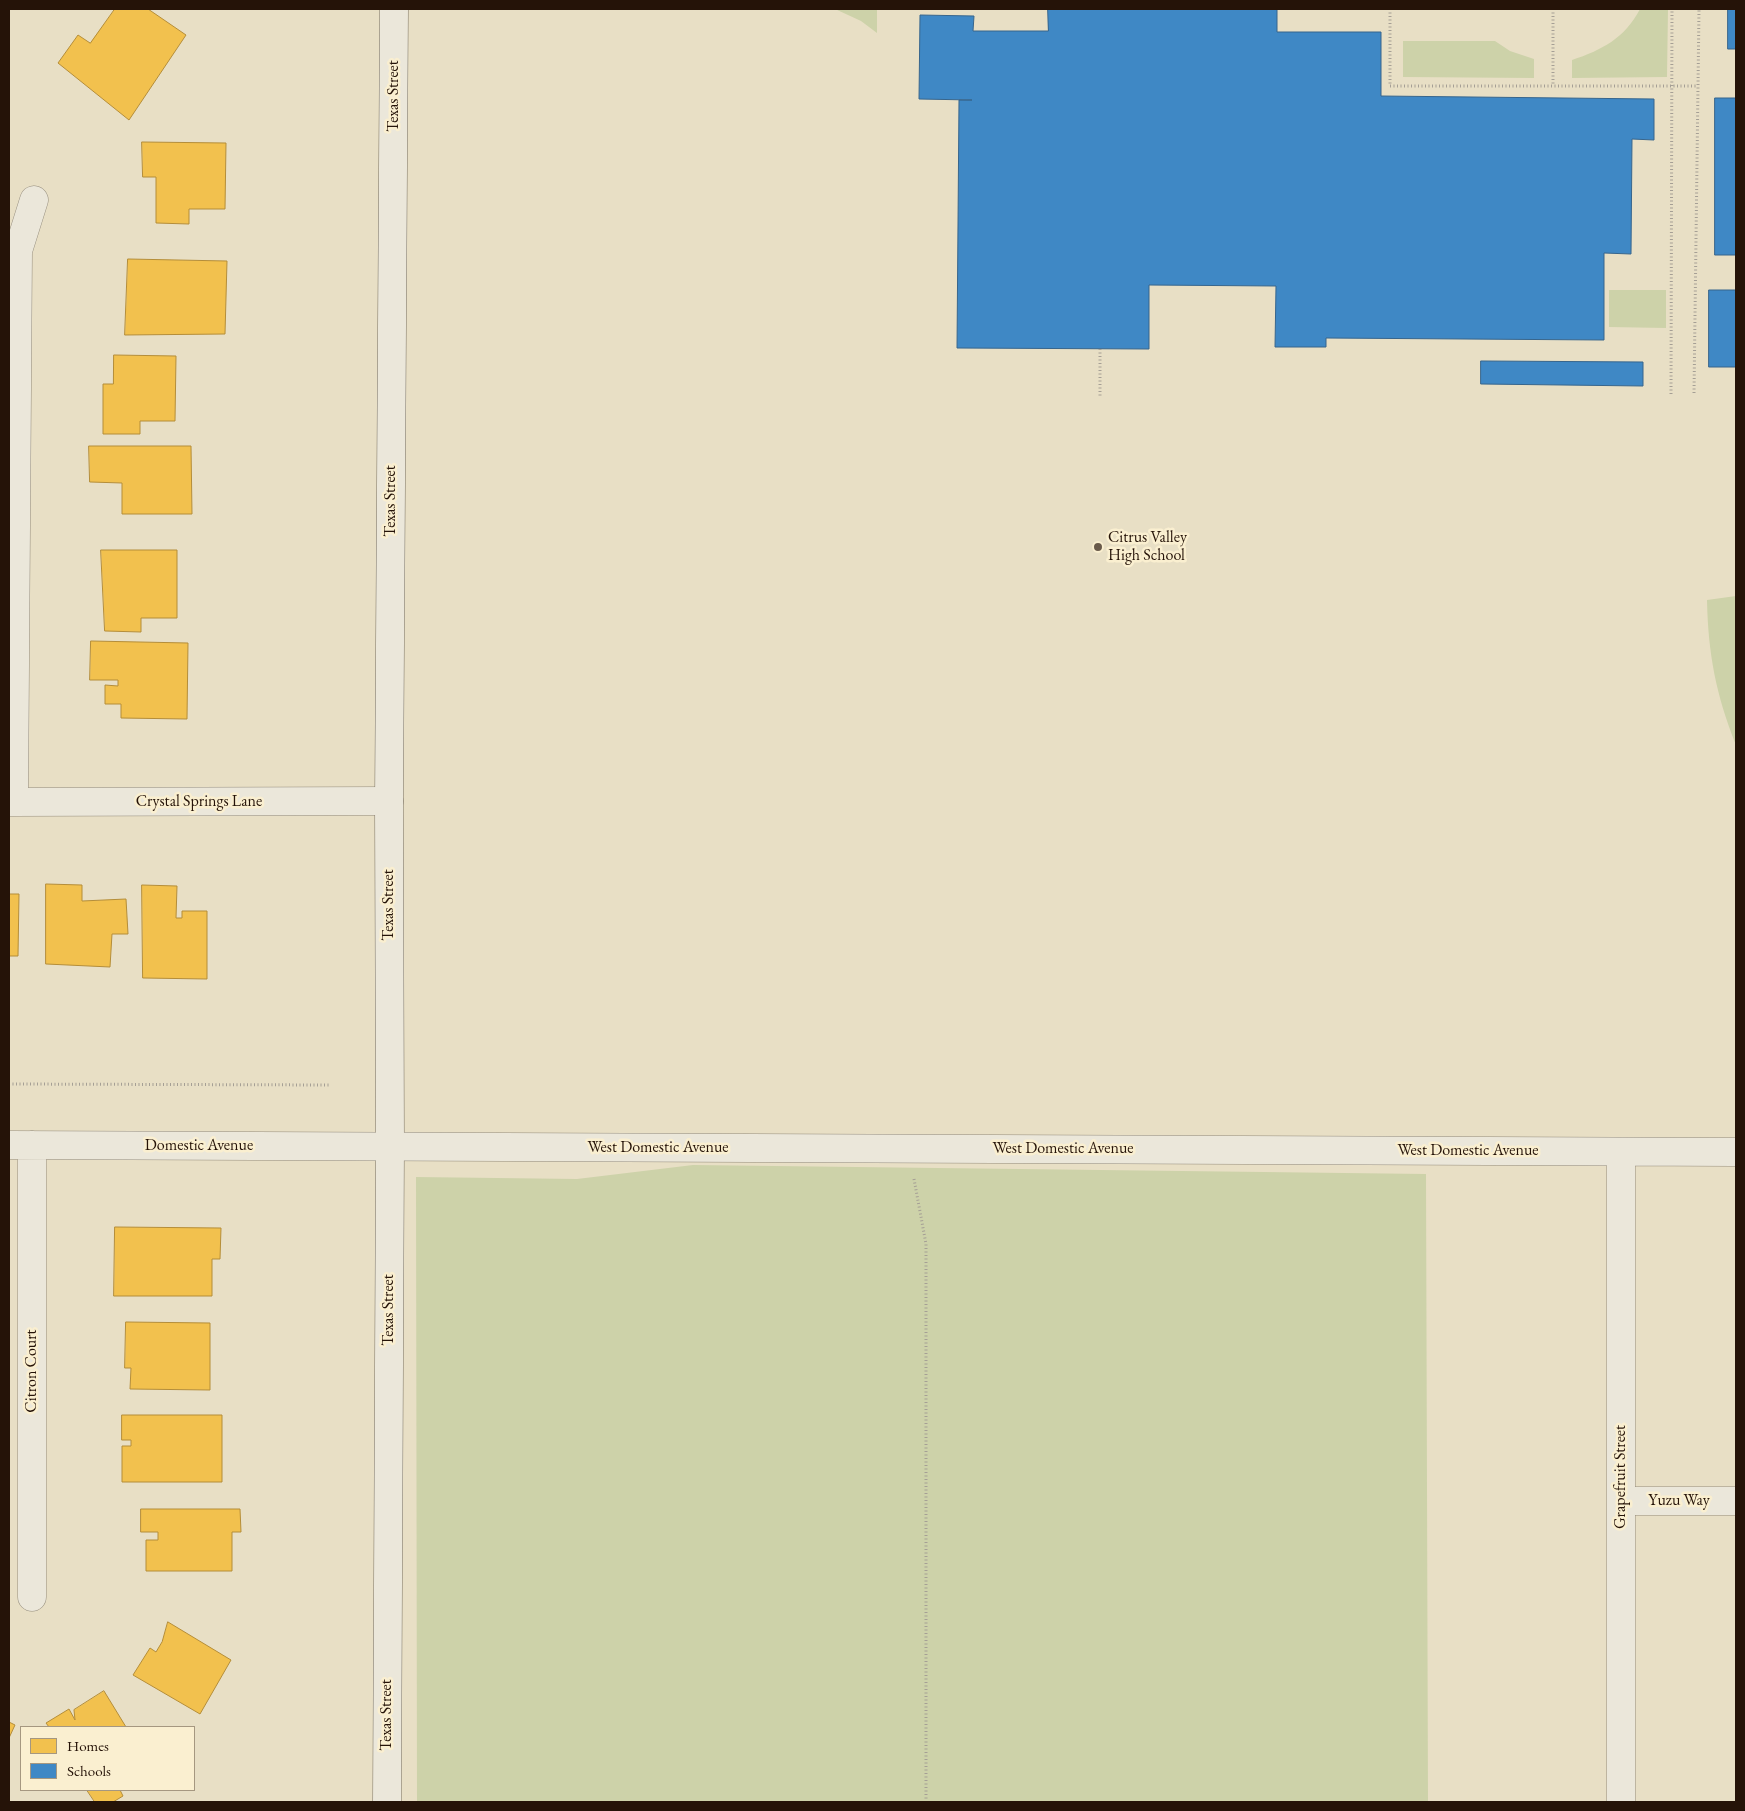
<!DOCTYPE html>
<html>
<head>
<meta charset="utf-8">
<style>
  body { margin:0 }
  #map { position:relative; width:1745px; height:1811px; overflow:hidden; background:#e8dfc5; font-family:"EB Garamond",serif }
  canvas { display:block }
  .frame { position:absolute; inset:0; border:10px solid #251308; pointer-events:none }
  .legend { position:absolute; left:20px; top:1726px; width:175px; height:65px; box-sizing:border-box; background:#faefd0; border:1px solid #a59780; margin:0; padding:6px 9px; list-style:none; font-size:15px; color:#251308 }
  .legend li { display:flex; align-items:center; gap:10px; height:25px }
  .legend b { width:25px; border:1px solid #a59780 }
</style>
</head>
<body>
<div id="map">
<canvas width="1745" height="1811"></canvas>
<div class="frame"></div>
<ul class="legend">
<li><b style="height:14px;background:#f2c14e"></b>Homes</li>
<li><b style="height:14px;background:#3f88c5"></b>Schools</li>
</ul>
</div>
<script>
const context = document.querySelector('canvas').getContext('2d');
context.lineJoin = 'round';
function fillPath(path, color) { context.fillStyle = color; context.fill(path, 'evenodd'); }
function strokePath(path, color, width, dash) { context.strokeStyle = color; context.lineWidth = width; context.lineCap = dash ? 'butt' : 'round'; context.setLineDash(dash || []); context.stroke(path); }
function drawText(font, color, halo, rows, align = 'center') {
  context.font = font + ' "EB Garamond",serif'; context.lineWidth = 5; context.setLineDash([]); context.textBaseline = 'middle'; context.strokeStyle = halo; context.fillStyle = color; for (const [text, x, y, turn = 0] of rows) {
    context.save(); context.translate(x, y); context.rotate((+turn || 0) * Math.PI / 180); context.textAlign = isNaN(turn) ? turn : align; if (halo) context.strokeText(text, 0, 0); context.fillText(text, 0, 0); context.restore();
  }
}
fillPath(new Path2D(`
  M835,9H877V33L861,21Z
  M1640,9H1668L1667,77L1572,78V60C1602,50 1625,38 1640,9Z
  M1403,41H1495L1510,51L1534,59V78L1403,77Z
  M1609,290H1666V328L1609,327Z
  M1736,596V745C1716,695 1708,653 1707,600Z
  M693,1165L1426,1174L1428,1802H417L416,1177L577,1179Z`), '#cdd2a9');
const homes = new Path2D(`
  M115,9H148L186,35L129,120L58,63L78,35L90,43Z
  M142,142L226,143L225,209H189V224L156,223V177H143Z
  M128,259L227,261L225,334L125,335Z
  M114,355L176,356L175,421H140V434H103V384H113Z
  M89,446H191L192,514H122V483L90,482Z
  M101,550H177V618H141V632L105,631Z
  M91,641L188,643L187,719L121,718V704H105V685L118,686V680H90Z
  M46,884L82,885V901L126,899L128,934H112L110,967L46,964Z
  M142,885L177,886L176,918H182V911H207V979L143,978Z
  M9,894H19L18,956H9Z
  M115,1227L221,1228L220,1259H212V1296H114Z
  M126,1322L210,1323V1390L130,1389L131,1368H125Z
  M122,1415H222V1482H122V1446H131V1440H122Z
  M141,1509H240L241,1532H232V1571H146V1540H158V1532H141Z
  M168,1622L231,1660L200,1714L133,1675L150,1648L156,1652L162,1642Z
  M104,1691L126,1727H49L46,1723L69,1709L75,1720L74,1710Z
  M9,1722L15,1725L9,1738Z
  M87,1790H120L123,1796L113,1802H95Z`);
fillPath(homes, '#f2c14e');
strokePath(homes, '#b48d39', 1);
const schools = new Path2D(`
  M1048,9H1277V32H1381V96L1654,99V140L1632,139L1631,254L1604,253V340L1326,338V347H1275L1276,286L1149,285V349L957,348L959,100H972L919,99L920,15L974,16L973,31H1048Z
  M1728,9H1736V49H1728Z
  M1715,98H1736V255H1715Z
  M1709,290H1736V367H1709Z
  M1481,361L1643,362V386L1481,384Z`);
fillPath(schools, '#3f88c5');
strokePath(schools, '#37658c', 1);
const street = new Path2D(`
  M9,802L389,801
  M14,802L18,251L34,200
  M9,1145L1736,1152
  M32,1145V1597
  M1621,1501H1736
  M1621,1802V1152`);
const secondary = new Path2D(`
  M387,1802L390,1146L389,801L394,9`);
strokePath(street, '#938b7c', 29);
strokePath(secondary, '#787062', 29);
strokePath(new Path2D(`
  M1390,9V86H1698
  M1553,9V86
  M1100,349V397
  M1694,393L1699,9
  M1671,394L1672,9
  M9,1084L331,1085
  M914,1179L926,1244V1802`), '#a59f95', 3, [1, 2.5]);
strokePath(street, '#ebe7da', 28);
strokePath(secondary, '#ebe7da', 28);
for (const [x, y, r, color] of [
  [1098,547,5,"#695a4a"]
]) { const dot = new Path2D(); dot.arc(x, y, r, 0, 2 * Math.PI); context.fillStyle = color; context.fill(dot); strokePath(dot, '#faefd0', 2); }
drawText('16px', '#251308', '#faefd0', [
  ["Texas Street",394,96,-90],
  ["Texas Street",391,501,-90],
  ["Crystal Springs Lane",199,802],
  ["Texas Street",389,905,-90],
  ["Domestic Avenue",199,1146],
  ["West Domestic Avenue",658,1148],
  ["West Domestic Avenue",1063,1149],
  ["West Domestic Avenue",1468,1151],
  ["Texas Street",389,1310,-90],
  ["Citron Court",32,1371,-90],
  ["Grapefruit Street",1621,1477,-90],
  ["Yuzu Way",1679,1501],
  ["Texas Street",387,1715,-90]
]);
drawText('16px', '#251308', '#faefd0', [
  ["Citrus Valley",1108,538],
  ["High School",1108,556]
], 'left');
</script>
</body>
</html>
